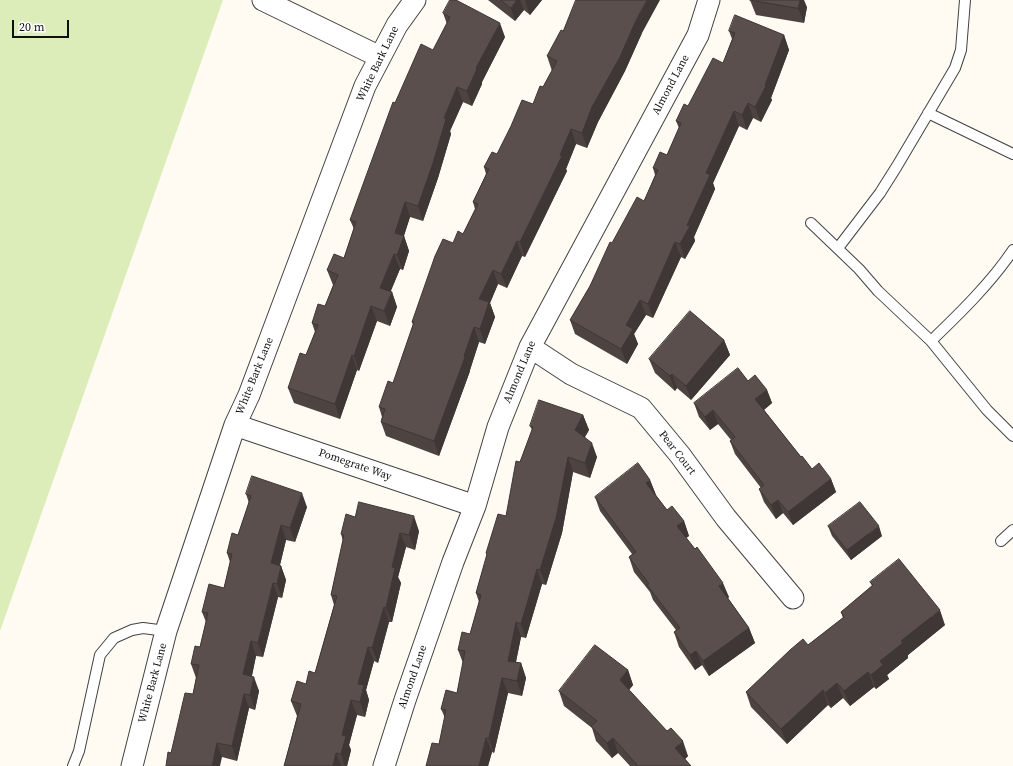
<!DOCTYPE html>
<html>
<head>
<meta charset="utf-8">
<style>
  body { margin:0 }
  #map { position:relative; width:1013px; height:766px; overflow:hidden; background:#fffbf3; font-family:"Source Serif 4",serif }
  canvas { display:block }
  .scale { position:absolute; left:12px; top:20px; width:57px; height:18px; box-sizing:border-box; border:2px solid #101010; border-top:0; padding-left:5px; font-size:12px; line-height:14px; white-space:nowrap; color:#101010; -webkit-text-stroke:3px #fff; paint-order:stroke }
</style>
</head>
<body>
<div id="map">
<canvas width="1013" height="766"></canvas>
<div class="scale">20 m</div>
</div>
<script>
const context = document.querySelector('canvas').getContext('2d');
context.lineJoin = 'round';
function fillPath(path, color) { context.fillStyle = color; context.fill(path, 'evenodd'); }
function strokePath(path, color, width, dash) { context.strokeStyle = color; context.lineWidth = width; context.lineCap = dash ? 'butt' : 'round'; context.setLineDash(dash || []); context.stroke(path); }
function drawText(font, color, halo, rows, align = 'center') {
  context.font = font + ' "Source Serif 4",serif'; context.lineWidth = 4; context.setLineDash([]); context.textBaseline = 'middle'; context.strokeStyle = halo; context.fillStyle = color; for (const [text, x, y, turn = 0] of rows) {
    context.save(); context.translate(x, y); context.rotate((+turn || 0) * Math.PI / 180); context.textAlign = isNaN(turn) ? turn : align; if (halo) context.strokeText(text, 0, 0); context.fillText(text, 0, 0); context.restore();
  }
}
fillPath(new Path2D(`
  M0,0H223L0,631Z`), '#ddedb9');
const lane = new Path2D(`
  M928,113L1013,154
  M811,223L859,269L878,291L931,341L987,410L1013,436
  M838,248L880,193L897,166L955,68L961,50L965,0
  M931,341C959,314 991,283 1013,250
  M1001,541L1013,530
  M73,766L79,751L100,655L114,638L132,630L143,628L166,631`);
const street = new Path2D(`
  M263,0L380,57
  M530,347L571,374L641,408L680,455L726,518L793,598
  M235,425L475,506
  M132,766L166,631L235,425L249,395L365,86L397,25L415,0
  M384,766L405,700L453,562L475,506L498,427L530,347L698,35L709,0`);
strokePath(lane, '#434343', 12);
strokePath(street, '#434343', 23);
strokePath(lane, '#fff', 10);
strokePath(street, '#fff', 21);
fillPath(new Path2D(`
  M488,0H542L530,15L524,10L515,21Z
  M750,0L807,7L804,23L756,15Z
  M443,13L505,37L482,82V84L472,106L463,102L450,131L451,134L438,178L423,221L410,217L404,236L409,251L403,270L400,269L390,292H392L397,307L390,326L377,321L359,371L357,370L340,419L294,403L288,388L306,355L315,332L312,323L325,306L333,285L327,270L344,258L354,229L350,220L395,103L433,50L447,24Z
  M563,31L642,33L625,71L598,122L587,148L576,144L566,169L567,171L525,257L522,256L507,288L498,284L490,303L495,317L485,344L479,342L470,370V371L439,456L386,436L381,422L382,417L379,407L393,383L413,325L412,322L453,243L463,234L475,209L473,202L486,174L484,167L497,154L533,104L552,71L547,56Z
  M729,31L784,35L789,50L771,98L772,100L761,122L753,118L747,130L739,126L713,183L715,189L694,237L695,241L685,259L681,257L653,318L646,315L634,334L638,344L627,364L575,334L570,320L590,286L612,243L644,201L655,175L653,168L667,155L679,128L676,121L723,63L732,39Z
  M724,340L730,355L691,400L677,388L675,391L655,373L649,359Z
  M748,381L767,390L772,403L764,410L801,457L812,469L831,479L836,492L793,525L783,513L776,519L764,502L759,489L761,488L735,454L730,441L731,440L718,424L710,430L699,417L694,403Z
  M583,415L589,430L585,437L597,457L590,478L573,472L562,533L546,585L542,584L526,638L521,637L516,662L521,663L526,678L522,696L508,693L494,753L492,752L488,766H426L439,744L445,718L441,709L457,693L463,663L458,650L470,634L479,602L476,593L487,555L486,553L506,516L520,462L532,430L530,426Z
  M650,480L656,495L667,510L684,521L689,536L686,538L729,597L728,598L749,628L755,643L709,676L702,665L695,670L679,647L674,632L676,630L653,600L650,592L634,572L629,557L632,554L600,511L595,497Z
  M246,494L307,507L295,542L286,540L280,565L281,566L286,580L282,598L278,597L263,657L256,656L252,676L259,691L255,710L249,708L237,761L222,757L171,753L193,694L196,678L191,664L200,647L206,622L202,612L224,588L230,562L227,553L238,535L249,503Z
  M828,526L882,536L851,560L832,536Z
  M419,531L415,550L406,547L398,577L401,583L392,622H389L378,663L374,661L366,690L369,700L365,717L357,715L349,745L351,750L347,766H284L297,716L291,701L315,673L334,605L331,595L343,541L341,534Z
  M870,582L945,625L908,655V658L887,675L889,679L876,689L874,687L850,706L843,698L831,708L828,705L787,744L751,707L746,692L808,645L843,618L841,612L872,586Z
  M628,670L633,685L629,690L688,756L685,759L691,766H630L618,753L612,758L596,741L592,728L564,706L559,691Z`), '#4d4441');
fillPath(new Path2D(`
  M517,0H520L524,10L515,21L511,8Z
  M526,0H542L530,15L525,1Z
  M647,0H660L642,33L625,71L598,122L587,148L582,133L592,107L637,18Z
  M800,0H804L807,7L804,23L798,8Z
  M500,23L505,37L482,82V84L472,106L467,91L476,68Z
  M784,35L789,50L771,98L772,100L761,122L755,107Z
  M457,87L463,102L450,131L451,134L438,178L423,221L418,206L444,118Z
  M748,103L753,118L747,130L742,115Z
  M734,111L739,126L713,183L715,189L694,237L695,241L685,259L680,244L706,173Z
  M571,129L576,144L566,169L567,171L525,257L520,242L560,155Z
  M405,202L410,217L400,247L395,233Z
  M404,236L409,251L403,270L397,255Z
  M517,241L522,256L507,288L501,274Z
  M675,242L681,257L653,318L648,304Z
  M394,254L400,269L386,303L380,288Z
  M493,270L498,284L490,303L495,317L485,344L480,329L479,299Z
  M392,292L397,307L390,326L384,311Z
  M640,300L646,315L634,334L638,344L627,364L621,349L626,325Z
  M371,306L377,321L359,371L354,356Z
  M474,327L479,342L470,370V371L439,456L434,441Z
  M724,340L730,355L691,400L686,386Z
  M352,355L357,370L340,419L335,404Z
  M672,374L677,388L675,391L670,376Z
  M767,390L772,403L760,413L755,399Z
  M713,410L718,424L710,430L705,417Z
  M583,415L589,430L580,445L575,430Z
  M592,443L597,457L590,478L585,463Z
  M568,457L573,472L562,533L546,585L540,570Z
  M831,479L836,492L793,525L788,512Z
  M650,480L656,495L646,483Z
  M302,493L307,507L295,542L290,528Z
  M778,500L783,513L776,519L771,505Z
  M414,516L419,531L415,550L409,535Z
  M684,521L689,536L682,541L677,526Z
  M281,525L286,540L277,577L271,563Z
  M879,526L882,536L851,560L847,550Z
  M400,533L406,547L398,577L401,583L392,622L386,608L392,567Z
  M281,566L286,580L282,598L277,584Z
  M537,569L542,584L526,638L521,624Z
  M273,583L278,597L263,657L258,643Z
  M723,583L729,597L724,601L719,586Z
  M384,607L389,622L378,663L372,648Z
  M940,610L945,625L908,655V658L887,675L889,679L876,689L871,675L880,661L901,641Z
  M516,622L521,637L513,676L508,661Z
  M749,628L755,643L709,676L703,661Z
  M251,641L256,656L249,689L243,674Z
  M368,647L374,661L366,690L369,700L365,717L360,702L358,684Z
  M696,651L702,665L695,670L690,655Z
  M521,663L526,678L522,696L517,681Z
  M628,670L633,685L625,695L620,680Z
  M868,672L874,687L850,706L844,691Z
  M254,677L259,691L255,710L250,695Z
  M502,678L508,693L494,753L489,738Z
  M837,683L843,698L831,708L825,693Z
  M823,690L828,705L787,744L781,729Z
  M244,694L249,708L237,761L232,746Z
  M351,700L357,715L349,745L351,750L347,766H345L341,754L342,735Z
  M486,738L492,752L488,766H479Z
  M613,738L618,753L612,758L607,743Z
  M683,741L688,756L681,763L675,748Z
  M217,743L222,757L220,766H212Z
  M336,753L341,766H333Z`), '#3f3735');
const building = new Path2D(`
  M450,0H456L500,23L476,68L477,69L467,91L457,87L444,118L446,119L433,163L418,206L405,202L395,233L404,236L397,255L394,254L380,288L392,292L384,311L371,306L354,356L352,355L335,404L288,388L300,353L306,355L318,325L312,323L318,304L325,306L338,275L327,270L334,254L344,258L356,222L350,220L393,102L395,103L421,44L433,50L450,17L443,13Z
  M501,0H517L511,8Z
  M576,0H647L637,18L620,57L592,107L582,133L571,129L560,155L562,156L520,242L517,241L501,274L493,270L479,299L489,302L480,329L474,327L464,356L465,357L434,441L381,422L385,409L379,407L388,381L393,383L414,322H412L435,256L443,239L453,243L458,231L463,234L478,204L473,202L489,169L484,167L492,152L497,154L511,126L522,100L533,104L540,86L543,87L557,61L547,56L561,30L563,31Z
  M750,0H800L798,8Z
  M735,15L784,35L765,85L766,86L755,107L748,103L742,115L734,111L706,173L710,175L687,225L690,226L680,244L675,242L648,304L640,300L626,325L633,329L621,349L570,320L590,286L610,242L612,243L637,197L644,201L658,170L653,168L660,152L667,155L681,123L676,121L684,104L688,106L713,58L723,63L735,33L729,31Z
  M690,311L724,340L686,386L672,374L670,376L649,359Z
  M738,368L748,381L755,375L767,390L755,399L801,457L802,456L812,469L819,463L831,479L788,512L778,500L771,505L759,489L764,485L730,441L735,437L713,410L705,417L694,403Z
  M539,400L583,415L575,430L592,443L585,463L568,457L556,518L540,570L537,569L521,624L516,622L508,661L521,663L517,681L502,678L489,738H486L479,766H426L432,743L439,744L446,710L441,709L446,690L457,693L465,651L458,650L462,632L470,634L481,595L476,593L487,554L486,553L498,514L506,516L516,461L520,462L533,427L530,426Z
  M638,463L650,480L646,483L667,510L672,506L684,521L677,526L695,549L697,547L723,583L719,586L749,628L703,661L696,651L690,655L674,632L680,628L647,585L649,584L629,557L636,552L595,497Z
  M252,476L302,493L290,528L281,525L271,563L281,566L277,584L273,583L258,643L251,641L243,674L254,677L250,695L244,694L232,746L217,743L212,766H166L168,752L171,753L185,693L193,694L199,665L191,664L195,646L200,647L208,613L202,612L209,584L224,588L232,554L227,553L232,533L238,535L251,496L246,494Z
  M359,502L414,516L409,535L400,533L392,567L395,568L386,608L384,607L372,648L368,647L358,684L364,685L360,702L351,700L342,735L346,736L341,754L336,753L333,766H284L301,704L291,701L297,681L306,684L309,671L315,673L337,596L331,595L344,535L341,534L346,514L355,517Z
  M860,502L879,526L847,550L828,526Z
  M899,559L940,610L901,641L903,643L880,661L883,665L871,675L868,672L844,691L837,683L825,693L823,690L781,729L746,692L790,650L803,639L808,645L844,617L841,612L873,585L870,582Z
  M595,645L628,670L620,680L667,731L671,728L683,741L675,748L691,766H638L613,738L607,743L591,726L597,721L559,691Z`);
fillPath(building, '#5a4f4c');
strokePath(building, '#3f3735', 1);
drawText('11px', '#101010', '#fff', [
  ["White Bark Lane",378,64,-64],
  ["Almond Lane",671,85,-62],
  ["Almond Lane",520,372,-67],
  ["White Bark Lane",255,376,-68],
  ["Pear Court",677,453,52],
  ["Pomegrate Way",355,465,19],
  ["Almond Lane",413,677,-71],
  ["White Bark Lane",153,683,-75]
]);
</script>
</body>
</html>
